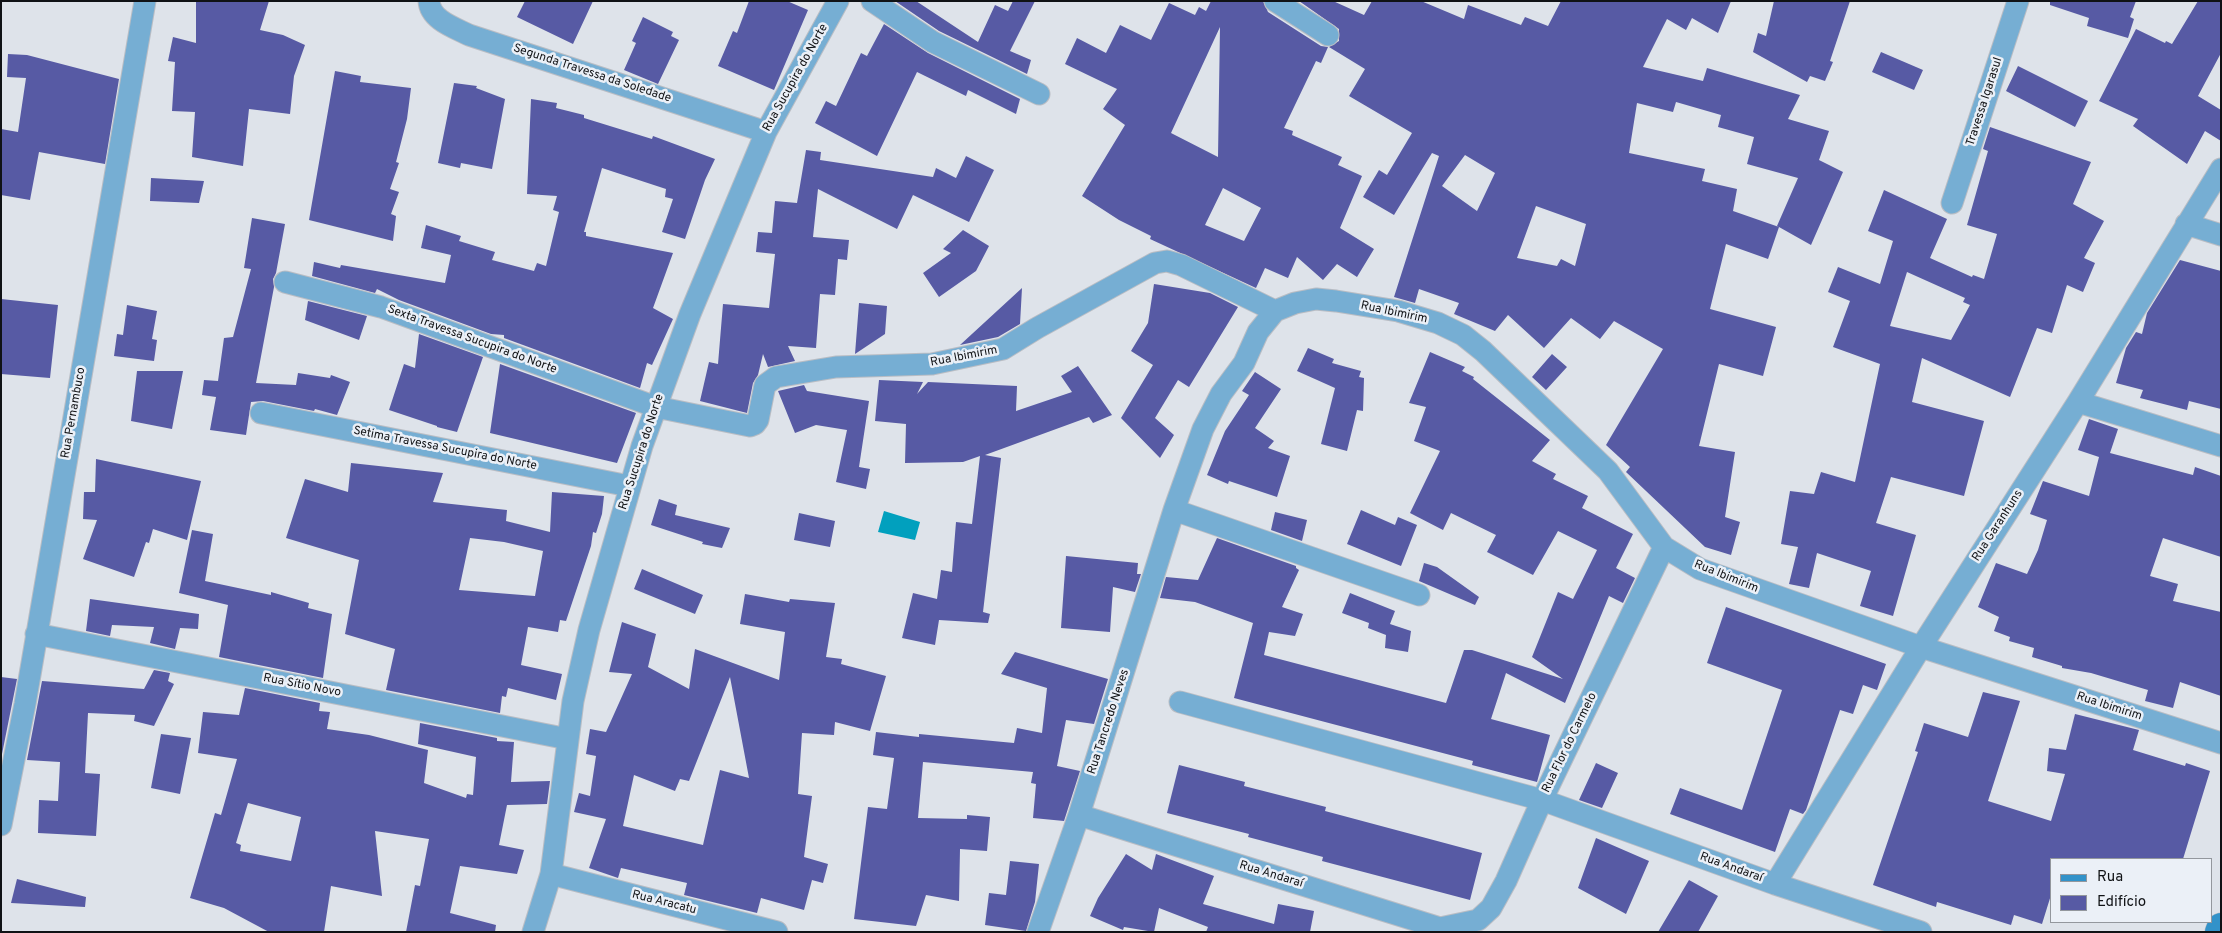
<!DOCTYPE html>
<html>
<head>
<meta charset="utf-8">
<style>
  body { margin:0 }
  #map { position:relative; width:2222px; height:933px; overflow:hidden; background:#dee3ea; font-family:Overpass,sans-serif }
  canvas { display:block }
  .frame { position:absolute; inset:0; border:2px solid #101215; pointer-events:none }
  .legend { position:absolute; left:2050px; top:858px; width:162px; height:65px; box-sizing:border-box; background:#ebf0f7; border:1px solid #93979d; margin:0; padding:6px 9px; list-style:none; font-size:15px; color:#101215 }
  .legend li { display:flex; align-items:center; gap:10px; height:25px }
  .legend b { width:25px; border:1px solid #93979d }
</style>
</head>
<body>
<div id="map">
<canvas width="2222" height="933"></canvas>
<div class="frame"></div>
<ul class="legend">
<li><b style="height:6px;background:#3292c9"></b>Rua</li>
<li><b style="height:14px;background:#575aa4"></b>Edifício</li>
</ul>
</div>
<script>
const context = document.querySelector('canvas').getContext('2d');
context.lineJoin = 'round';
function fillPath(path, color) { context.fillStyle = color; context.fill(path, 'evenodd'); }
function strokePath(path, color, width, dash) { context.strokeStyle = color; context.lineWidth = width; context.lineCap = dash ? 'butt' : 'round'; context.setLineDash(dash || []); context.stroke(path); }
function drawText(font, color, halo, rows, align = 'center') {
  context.font = font + ' Overpass,sans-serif'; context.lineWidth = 5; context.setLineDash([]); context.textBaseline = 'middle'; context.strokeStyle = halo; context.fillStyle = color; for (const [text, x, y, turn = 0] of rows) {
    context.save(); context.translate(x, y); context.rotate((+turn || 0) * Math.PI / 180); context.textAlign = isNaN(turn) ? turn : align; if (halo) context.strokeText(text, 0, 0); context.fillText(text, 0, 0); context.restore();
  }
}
fillPath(new Path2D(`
  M884,511L920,522L915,540L878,532Z`), '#01a0be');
fillPath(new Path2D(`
  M196,1H269L260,30L283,35L305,45L294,76L290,114L249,109L243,166L192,157L195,112L172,111L175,62L168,61L173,37L196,43Z
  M525,1H593L573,44L517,17Z
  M749,1H787L808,10L774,90L718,66L733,31L737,33Z
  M895,1H916L978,42L995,5L1008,11L1013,1H1035L1010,51L1031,60L1027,74L939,31Z
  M1211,1H1263L1268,12L1321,46L1328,47L1321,63L1316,61L1284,128L1293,131L1292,135L1342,157L1338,165L1362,176L1340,228L1374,249L1357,277L1337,264L1323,280L1297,257L1288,278L1265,268L1256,288L1150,239L1151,236L1119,220L1082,196L1125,125L1103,109L1117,89L1065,64L1077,38L1106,53L1120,25L1151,40L1169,3L1195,15L1199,7L1206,11ZM1220,27L1218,157L1171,133ZM1223,188L1261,208L1244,241L1205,225Z
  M1299,1H1333L1364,15L1372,1H1421L1464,19L1468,5L1521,25L1525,17L1548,26L1561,1H1731L1718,33L1692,18L1686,30L1667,19L1643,67L1703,81L1707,68L1800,95L1788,119L1829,131L1819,160L1843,172L1811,245L1779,227L1768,259L1726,244L1710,309L1776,327L1763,376L1719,364L1699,446L1735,452L1725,517L1740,522L1731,555L1705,547L1626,472L1630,467L1606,445L1663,349L1614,321L1600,339L1571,318L1544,348L1508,315L1495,331L1454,314L1459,303L1419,289L1415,303L1394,297L1439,156L1432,153L1394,215L1363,197L1379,170L1387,175L1412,133L1349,96L1365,69L1329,47L1339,41V29ZM1676,102L1721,115L1718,127L1754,137L1747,164L1798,178L1777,226L1779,227L1733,211L1737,189L1702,181L1705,169L1629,153L1637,103L1673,112ZM1465,155L1495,173L1477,211L1442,186ZM1536,206L1586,224L1575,266L1561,259L1557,266L1517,258Z
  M1774,1H1850L1830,61L1833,62L1825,81L1810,76L1807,82L1753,52L1758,33L1766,36Z
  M2050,1H2136L2130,17L2134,19L2128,38L2087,26L2089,18L2050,5Z
  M2198,1H2221V53L2198,96L2221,110V141L2205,131L2187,164L2133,126L2138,119L2099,101L2136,29L2165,43L2166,41L2172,44Z
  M643,17L673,32L671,36L679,40L658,84L624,70L636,43L632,41Z
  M884,24L928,53L1020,99L1016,114L968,90L966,96L917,72L877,156L815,123L826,101L836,106L861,53L867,56Z
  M1881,52L1923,70L1914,90L1872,72Z
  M8,54L27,55L119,79L105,164L39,152L30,200L1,195V129L18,132L26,78L7,77Z
  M2018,66L2088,101L2075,127L2006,91Z
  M335,71L361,76L360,82L411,88L407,119L396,162L399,163L390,189L399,192L391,214L396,216L393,241L309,220Z
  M454,83L477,86L476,88L505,99L492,169L461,163L460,168L438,163Z
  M531,99L557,103L556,108L584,115V118L652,139L653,136L715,159L705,180L685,239L662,232L673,199L665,197L666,189L602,168L584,232H586V236L673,253L653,308L673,319L652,365L647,363L640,388L504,338V335L491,334L399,300L377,289L375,293L312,276L314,262L340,268L341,265L445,283L451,255L421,248L426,225L461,236L459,241L495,252L492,260L534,271L537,263L546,266L559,212L553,210L557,196L527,194Z
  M1990,127L2091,162L2073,204L2104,221L2084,258L2095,263L2083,292L2067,285L2052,333L2037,328L2010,397L1922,358L1912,402L1984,421L1964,496L1891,477L1876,523L1916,535L1893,616L1860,606L1871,571L1817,553L1809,588L1789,584L1798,547L1781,544L1790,491L1814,494L1821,472L1855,482L1880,364L1833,347L1850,301L1828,292L1838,267L1880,284L1893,241L1868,231L1884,190L1947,219L1930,258L1972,277L1973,275L1984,279L1997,234L1967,225L1988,151L1983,149ZM1907,272L1965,298L1963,302L1970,305L1951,340L1890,326Z
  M806,150L821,152L820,160L933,177L936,168L956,178L966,156L994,170L969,222L913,195L897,229L818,189L813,237L849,240L847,260L838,259L835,295L820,294L816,348L788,346L795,361L768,367L763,354L758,375L753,383L747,413L700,401L709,362L718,364L723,304L769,308L775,254L756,252L758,232L772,233L775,201L797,203Z
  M151,178L204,181L199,203L150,201Z
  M252,218L285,224L276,273L273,279L274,287L256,383L296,385L298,373L330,378L331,375L350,382L337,415L315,409L314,411L263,401L251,402L246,435L210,430L216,397L202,395L204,380L218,381L224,338L233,337L251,269L244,268Z
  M963,230L989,246L976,271L939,297L923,273L951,253L943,249Z
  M2180,260L2221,271V409L2189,401L2187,410L2140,398L2143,390L2116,383L2126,348L2136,332L2142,334L2147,313Z
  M1154,284L1210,293L1238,307L1189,387L1178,380L1155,418L1174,435L1160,458L1121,418L1153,365L1131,351L1148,323Z
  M1022,288L1020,324L998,337L960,345Z
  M1,299L58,305L50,378L1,374Z
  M308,301L367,316L359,340L305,320Z
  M859,303L887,306L885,334L855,354Z
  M127,305L157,311L152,339L157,340L154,361L114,356L117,334L123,335Z
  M419,334L483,357L457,432L437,427V426L389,410L404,364L415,368Z
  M1308,348L1334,359L1332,363L1361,371L1359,377L1364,378L1363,411L1357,410L1347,451L1321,444L1335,388L1297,371Z
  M1430,352L1465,367L1462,371L1474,377L1473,379L1550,440L1532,461L1556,474L1553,479L1588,496L1582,508L1633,534L1616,568L1635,578L1623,603L1609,596L1565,703L1506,673L1491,719L1550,735L1537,782L1472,765L1473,761L1234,698L1253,623L1195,602L1160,598L1166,577L1198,580L1217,538L1296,566V568L1299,570L1282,607L1303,614L1295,636L1269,632L1264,655L1446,703L1464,650H1472L1563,679L1532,657L1558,592L1573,599L1597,550L1558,531L1533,575L1487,552L1496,535L1451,513L1443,530L1410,513L1440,451L1414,441L1426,407L1409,403Z
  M1552,354L1567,367L1546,390L1532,377Z
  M500,364L636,413L617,463L490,433Z
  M1078,366L1112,415L1093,423L1089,417L985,455L1001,458L983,612L990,614L988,623L939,620L935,645L902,638L913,593L937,599L941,570L952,572L956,522L972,524L980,456L963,462L905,463L906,424L875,421L879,380L923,382L917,394L928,382L1017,386L1016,411L1072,392L1061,376Z
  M137,371H183L172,429L131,421Z
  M1255,372L1281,389L1255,428L1274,441L1268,448L1290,456L1277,497L1229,481L1228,484L1207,475L1225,431L1249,395L1242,391Z
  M804,385L807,391L869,401L859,467L870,469L866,489L836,482L847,430L816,425L795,433L778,391Z
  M2089,419L2118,429L2110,453L2193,475L2195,467L2221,476V557L2163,538L2150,576L2178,584L2173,601L2221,612V696L2180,682L2173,708L2145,701L2148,690L2091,673L2062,668V666L2032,657L2034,648L2009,641L2010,637L1994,631L1999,617L1978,607L1996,563L2027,574L2038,550L2047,520L2030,514L2043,481L2089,496L2099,457L2078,450Z
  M96,459L201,481L187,540L153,529L149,543L146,542L134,577L83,559L97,520L83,519L84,492H95Z
  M351,463L443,473L433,502L507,510L506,521L550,532L552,492L604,496L602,514L596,533L593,532L591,546L566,621L560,620L558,632L528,627L521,665L562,674L556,700L508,688L506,697L502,696L500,713L386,690L395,649L345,634L359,560L286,538L305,479L348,492ZM470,538L504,542L543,551L535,596L459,590Z
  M659,499L677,505L675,515L730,528L722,548L702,544L703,542L651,525Z
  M1361,510L1395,525L1398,517L1417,525L1401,566L1347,544Z
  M1275,512L1307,520L1302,541L1271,530Z
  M799,513L835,521L830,547L794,540Z
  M192,530L213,534L205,581L271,595V592L309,603L308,608L332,614L323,678L219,657L228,605L179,593Z
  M1066,556L1138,563L1137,574H1141L1135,592L1113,587L1110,632L1061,628Z
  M1424,563L1437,567L1479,597L1475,605L1419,581Z
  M642,569L703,595L695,614L634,589Z
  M1350,593L1395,611L1390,624L1411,631L1408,652L1385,648L1386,635L1368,628L1369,623L1342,613Z
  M745,594L789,602L790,599L835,603L826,657L842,659L841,664L886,676L870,731L835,722L834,735L802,733L798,794L812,796L804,857L828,864L823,883L812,880L804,910L761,898L757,913L684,895L687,883L621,868L618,878L589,868L606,819L574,812L579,793L590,796L596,756L586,754L590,729L606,732L632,674L609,672L622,622L656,634L648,667L689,689L695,649L779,680L785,632L740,624ZM730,677L749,778L720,770L703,845L623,826L634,775L675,791L680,779L689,781Z
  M90,599L199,614L198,629L180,628L175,649L150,643L154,627L112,625L110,636L86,631Z
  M1726,607L1886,664L1877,690L1863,685L1853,714L1840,710L1806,810L1803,814L1790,809L1775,852L1670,814L1680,788L1742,810L1782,690L1707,663Z
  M1015,652L1108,679L1094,724L1066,720L1057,766L1080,771L1064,821L1033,818L1036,784L1031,783L1033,772L923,762L918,818L967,819V815L990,817L987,851L960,849L959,901L926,895L916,926L854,919L868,807L887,809L894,758L873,755L876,732L919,737V734L1014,743L1017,728L1042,733L1047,688L1001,674Z
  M154,670L170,673L168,681L174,684L154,726L134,721L135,715L88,713L85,773L100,774L96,836L38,833L39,800L58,801L60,762L27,760L42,681L144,689Z
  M1,677L17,679L1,759Z
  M245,688L320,703L319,711L330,712L327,729L369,735L428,750L424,783L466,798L467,794L473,795L476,757L418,744L420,723L497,738V741L514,742L511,782L550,781L547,804L507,805L499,845L524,850L517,874L460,866L450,913L496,925L495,932H406L415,885L420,886L429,839L375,831L382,896L331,886L324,932H269L224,908L190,898L215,813L221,815L237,759L198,753L203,712L239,715ZM248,803L301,817L291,861L240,851L241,845L236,843Z
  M1983,692L2020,701L1988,801L2051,821L2065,774L2047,771L2049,748L2066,750L2075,714L2139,730L2133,750L2185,766L2186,763L2210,771L2183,859H2051V895L2042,924L2014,915L2011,925L1937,902L1936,907L1873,885L1918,752L1915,751L1924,723L1968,737Z
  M161,734L191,738L180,794L151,788Z
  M1596,763L1618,773L1602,808L1579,800Z
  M1179,765L1245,782L1244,786L1326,807L1325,811L1482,853L1470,900L1322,861L1323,857L1248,837L1249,834L1167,813Z
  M1596,838L1649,861L1626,914L1578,888Z
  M1126,854L1152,870L1156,854L1214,876L1203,904L1274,924L1278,904L1314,911L1310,932H1206L1208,927L1159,908L1154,932L1124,927L1123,930L1090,916L1098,898Z
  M1010,861L1039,864L1035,902L1026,931L985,925L989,893L1006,895Z
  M17,879L86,897L85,907L11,903Z
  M1689,880L1718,896L1698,932H1658Z`), '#575aa4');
const street = new Path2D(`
  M429,1C430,20 455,28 469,35L766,132
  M872,1L933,42L1039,94
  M1275,1L1328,35
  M1952,203L2018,1
  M2186,224L2221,235
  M285,282L381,307L656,407L750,426L755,424L758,420L765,385L776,377L836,367L932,364L1003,349L1037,328L1155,263L1167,261L1181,265L1275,311
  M2078,402L2221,446
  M261,413L629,486
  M1174,510L1419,595
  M36,634L568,739
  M1180,702L1542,800L1775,884L1921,932
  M1079,815L1440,928L1478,920L1491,908L1506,881L1542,800L1664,547
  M1,825L25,704L145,1
  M551,874L777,932
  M1775,884L1921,647L2078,402L2221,169
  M533,932L551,874L573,701L589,630L642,446L690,314L766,132L838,1
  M1038,932L1079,815L1174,510L1203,429L1221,394L1244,363L1258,332L1275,311L1295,303L1316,299L1336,301L1398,311L1438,323L1463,335L1483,351L1608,471L1664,547L1700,569L1921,647L2221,743`);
const secondary = new Path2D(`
  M2219,932L2221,927`);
strokePath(street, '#b9bdc4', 23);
strokePath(secondary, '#b9bdc4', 29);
strokePath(street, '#76aed3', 21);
strokePath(secondary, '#3292c9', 28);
drawText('12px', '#101215', '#ebf0f7', [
  ["Segunda Travessa da Soledade",592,74,18],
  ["Rua Sucupira do Norte",796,78,-61],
  ["Travessa Igarasul",1985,102,-72],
  ["Rua Ibimirim",1394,313,12],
  ["Sexta Travessa Sucupira do Norte",472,340,20],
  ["Rua Ibimirim",964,357,-11],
  ["Rua Pernambuco",74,413,-80],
  ["Setima Travessa Sucupira do Norte",445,449,11],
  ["Rua Sucupira do Norte",642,452,-72],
  ["Rua Garanhuns",1998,526,-57],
  ["Rua Ibimirim",1726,577,22],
  ["Rua Sítio Novo",302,686,11],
  ["Rua Ibimirim",2109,707,18],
  ["Rua Tancredo Neves",1109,722,-72],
  ["Rua Flor do Carmelo",1570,743,-64],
  ["Rua Andaraí",1731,868,20],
  ["Rua Andaraí",1271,875,17],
  ["Rua Aracatu",664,903,14]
]);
</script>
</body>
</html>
